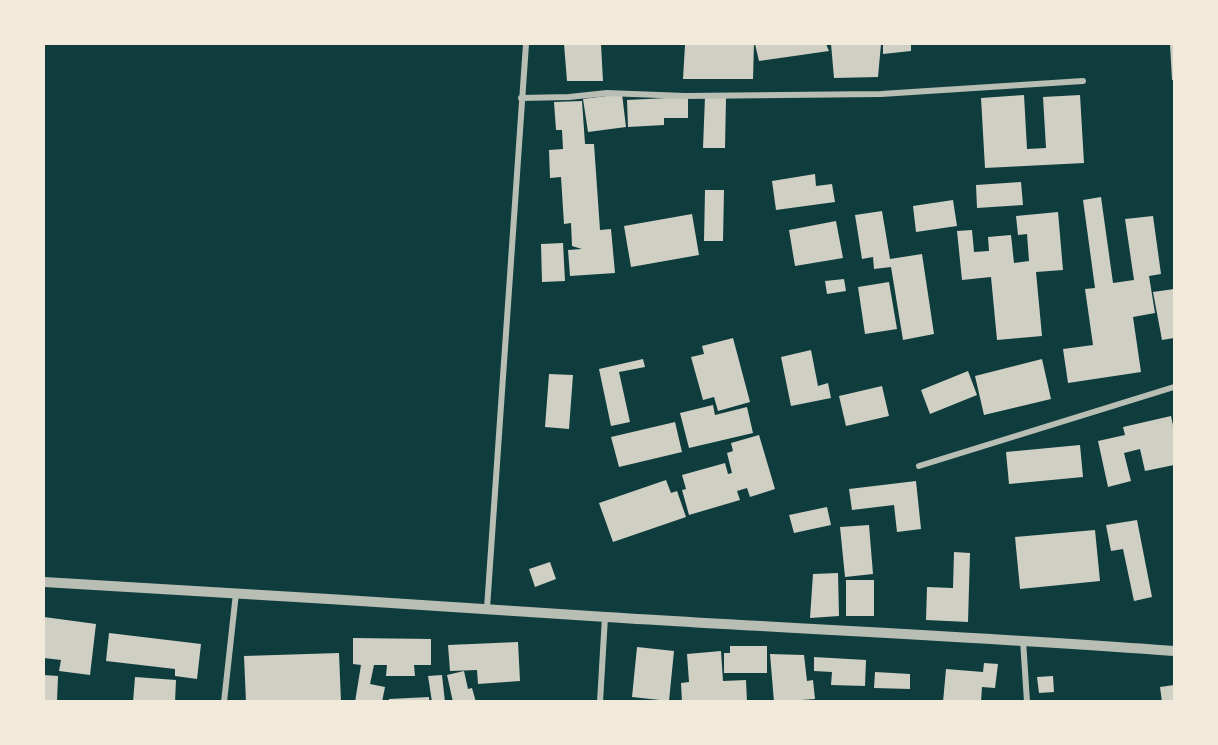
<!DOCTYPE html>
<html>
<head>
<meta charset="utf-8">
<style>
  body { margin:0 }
  #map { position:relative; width:1218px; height:745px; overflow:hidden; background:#0f3d3e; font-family:"PT Sans",sans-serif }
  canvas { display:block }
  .frame { position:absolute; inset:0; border:45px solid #f1e9da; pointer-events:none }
</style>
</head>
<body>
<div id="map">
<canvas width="1218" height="745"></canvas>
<div class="frame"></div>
</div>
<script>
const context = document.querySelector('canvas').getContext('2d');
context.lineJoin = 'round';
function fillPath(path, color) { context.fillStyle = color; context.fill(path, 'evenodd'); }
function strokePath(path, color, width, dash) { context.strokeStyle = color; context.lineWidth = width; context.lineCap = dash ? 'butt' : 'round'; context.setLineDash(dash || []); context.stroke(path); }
fillPath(new Path2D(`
  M564,44H601L603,81H567Z
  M754,44L753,79H683L685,45Z
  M755,44H826L829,51L759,61Z
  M831,44H881L878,77L834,78Z
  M883,44H911V51L883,54Z
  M1170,44H1174V80H1172Z
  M622,94L626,127L588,132L583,99Z
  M1024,95L1027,149L1046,148L1043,97L1080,95L1084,163L985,168L981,98Z
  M688,97V118H664V125L628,127L627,100Z
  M705,97L726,98L725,148H703Z
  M582,101L585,144H594L600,230L611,229L615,273L570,276L568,250L582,249L572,246L571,223L564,224L561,177L550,178L549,150L563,149L562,130H556L554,102Z
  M815,174L816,186L832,184L835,202L776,210L772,181Z
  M1021,182L1023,205L977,208L976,185Z
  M705,190H724L723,241H704Z
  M1101,197L1113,283L1134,280L1125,219L1153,216L1161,274L1149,276L1155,313L1133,317L1141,372L1068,383L1063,349L1093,345L1085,289L1095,288L1083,200Z
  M953,200L957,226L916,232L913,206Z
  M882,211L890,259L922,254L934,334L903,340L891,267L874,269L873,257L862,259L855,215Z
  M1058,212L1063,270L1036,272L1042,336L997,340L991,277L962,280L957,231L972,230L974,252L989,251L988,237L1011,235L1014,263L1029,261L1027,234L1018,235L1016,216Z
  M692,214L699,255L631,267L624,226Z
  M836,221L843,258L795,266L789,230Z
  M563,243L565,281L542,282L541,244Z
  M844,279L846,291L827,294L825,281Z
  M889,282L897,329L865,334L858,287Z
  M1174,289V338L1162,340L1153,292Z
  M733,338L750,402L718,411L714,397L703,400L691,357L704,354L702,346Z
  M811,350L818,386L828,383L831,398L791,406L781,357Z
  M643,359L645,367L619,372L630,422L611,426L599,369Z
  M1042,359L1051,399L984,415L975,376Z
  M968,371L977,395L930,414L921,390Z
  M549,374L573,375L569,429L545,427Z
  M882,386L889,416L846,426L839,396Z
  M713,405L715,415L747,407L753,433L689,448L680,413Z
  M1171,416L1174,430V465L1145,471L1140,449L1124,453L1131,481L1108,487L1098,441L1125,435L1123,427Z
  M675,422L682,452L619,467L611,437Z
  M759,435L775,489L750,497L747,488L737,491L740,500L689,515L682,490L686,489L682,475L725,463L728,474L732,473L727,453L733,451L731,443Z
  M1080,445L1083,477L1009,484L1006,452Z
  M666,480L671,493L677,491L686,517L613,542L599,503Z
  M916,481L921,529L897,532L894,505L852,510L849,489Z
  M827,507L831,525L794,533L789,515Z
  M1137,520L1152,597L1134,601L1123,549L1111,551L1106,525Z
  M869,525L873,574L845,577L840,527Z
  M1095,530L1100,581L1020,589L1015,537Z
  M954,552L970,553L968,622L926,620L927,587L953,588Z
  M550,562L556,579L535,587L529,569Z
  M838,573L839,616L810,618L813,574Z
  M846,580H874V616H846Z
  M44,617L96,624L90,675L59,671L61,660L44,658Z
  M109,633L201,644L197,679L175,676V669L106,661Z
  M353,638L431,639V665H414L415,676H386L387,665H374L370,684L385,687L382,702H355L361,665L353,664Z
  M518,642L520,681L478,684L477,670L450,671L448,645Z
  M730,646H767V673H724V653H730Z
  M637,647L674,651L669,701L632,697Z
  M721,651L723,681L746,680L747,702H682L681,683L689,682L687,654Z
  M339,653L341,702H246L244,656Z
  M770,654L804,655L807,681L813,680L815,699L774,702Z
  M814,657L866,660L865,686L831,685L832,672L814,671Z
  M984,663L998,664L995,688L982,687L981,702H943L946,669L983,672Z
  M464,671L468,689L472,688L476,702H453L447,675Z
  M875,672L910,674V689L874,688Z
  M44,675L58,676L57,702H44Z
  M442,675L445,702H432L428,676Z
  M1053,676L1054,692L1039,693L1037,677Z
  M135,677L176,680L175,702H133Z
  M1174,685V702H1162L1160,687Z
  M429,697V702H389V699Z`), '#cfcfc3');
strokePath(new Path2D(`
  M521,98L569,97L607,93L685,96L881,94L1083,81
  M919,466L1174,387
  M487,608L526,44
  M1023,640L1027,702
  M224,702L236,593
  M600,702L605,617`), '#b8beb3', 6);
strokePath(new Path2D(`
  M44,582C231,592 419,605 606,617C796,629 985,637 1174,651`), '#b8beb3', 10);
</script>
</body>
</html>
